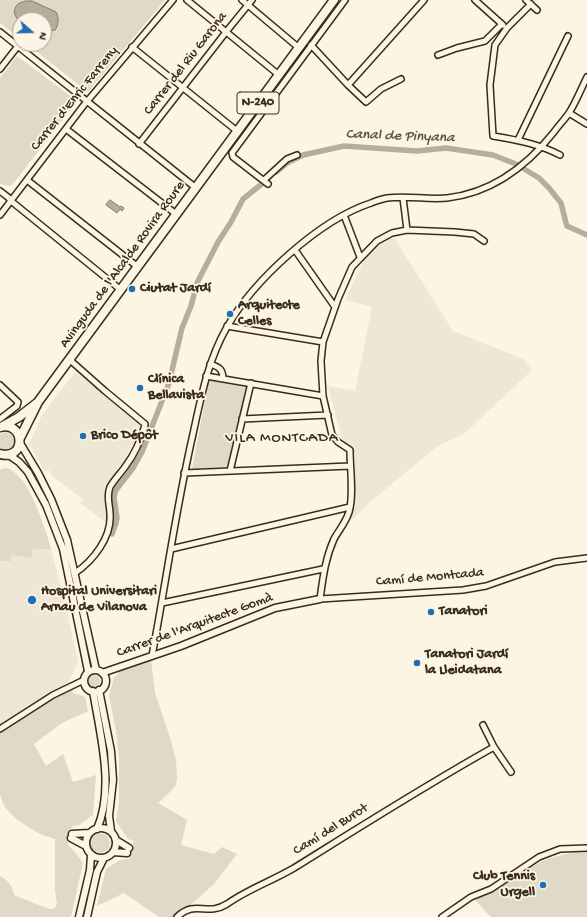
<!DOCTYPE html>
<html>
<head>
<meta charset="utf-8">
<style>
  body { margin:0 }
  #map { position:relative; width:587px; height:917px; overflow:hidden; background:#fcf5e5; font-family:"Gochi Hand",sans-serif }
  canvas { display:block }
  .north { position:absolute; left:12px; top:12px; width:40px; height:40px; box-sizing:border-box; background:#fcf5e5; border:1px solid #afa495; border-radius:50%; rotate:110deg; font-size:11px; font-weight:700; line-height:16px; text-align:center; color:#3b2a1e }
  .north::after { content:''; display:block; margin:auto; width:14px; height:18px; background:#1f6fb2; clip-path:polygon(50% 0,100% 100%,50% 72%,0 100%) }
</style>
</head>
<body>
<div id="map">
<canvas width="587" height="917"></canvas>
<div class="north">N</div>
</div>
<script>
const context = document.querySelector('canvas').getContext('2d');
context.lineJoin = 'round';
function fillPath(path, color) { context.fillStyle = color; context.fill(path, 'evenodd'); }
function strokePath(path, color, width, dash) { context.strokeStyle = color; context.lineWidth = width; context.lineCap = dash ? 'butt' : 'round'; context.setLineDash(dash || []); context.stroke(path); }
function drawText(font, color, halo, rows, align = 'center') {
  context.font = font + ' "Gochi Hand",sans-serif'; context.lineWidth = 3.5; context.setLineDash([]); context.textBaseline = 'middle'; context.strokeStyle = halo; context.fillStyle = color; for (const [text, x, y, turn = 0] of rows) {
    context.save(); context.translate(x, y); context.rotate((+turn || 0) * Math.PI / 180); context.textAlign = isNaN(turn) ? turn : align; if (halo) context.strokeText(text, 0, 0); context.fillText(text, 0, 0); context.restore();
  }
}
fillPath(new Path2D(`
  M390,239H395L453,331L523,359L532,370L465,433L438,446L371,501L351,521L355,454L342,439L328,386L355,391L372,307L345,300L365,258L379,244Z
  M76,371L126,414L140,425L142,430L125,457L127,459L105,491V505L109,513L107,523L80,503L83,499L53,477L49,470L45,472L29,444L42,415Z
  M5,468L10,469L18,475L25,483L48,537L68,615L78,662L69,682L0,724V470Z`), '#eee6d6');
fillPath(new Path2D(`
  M0,0H165L88,92L27,44H44V20H20V39L0,23Z
  M17,56L77,101L13,184L9,186L0,184V78Z
  M209,380L247,387L227,467L192,469Z
  M6,432L12,435L15,442L12,448L5,450L0,448V434Z
  M5,468C29,473 45,528 51,549H37L32,550V558L11,555V561H0V470Z
  M151,659L155,693L169,734L176,760L177,777L176,785L173,789L158,803L187,820L181,845L214,854L222,847L237,854L214,884L177,917H159L124,893L97,906L106,869L120,860L129,859L134,841L128,839L116,821L119,801V758L116,731L109,696L114,677L119,674L117,671Z
  M88 681a6 6 0 1 1 12 0a6 6 0 1 1-12 0Z
  M72,688L73,693L85,697L88,711L62,723L34,744L46,766L63,754L73,782L96,775L93,815L79,825L72,826L69,841L67,844L75,852L83,863L71,917H0V876C9,881 12,885 14,895L49,909H52L56,907L57,903L55,891V839L40,834L28,827L15,818L4,806L0,795V731C25,719 47,700 72,688Z
  M90 843a10 10 0 1 1 20 0a10 10 0 1 1-20 0Z
  M574,852H587V917H491L475,900L524,870L547,859Z`), '#e0d8c8');
const water = new Path2D(`
  M26,1H32L56,12C59,17 59,25 55,30L49,31L44,30V20H20L19,21C14,15 12,10 18,4Z
  M110,200L120,207L121,206L124,208L122,211L120,209L117,213L106,205Z`);
fillPath(water, '#b7ad9e');
strokePath(water, '#85796b', 1);
strokePath(new Path2D(`
  M276,172L287,163L303,155L344,146L417,151L446,148L493,155L516,164L539,178L549,188L561,203L566,223L567,226L587,235
  M112,534L116,523L117,518L114,497L116,490L133,468L142,452L169,383L182,328L191,306L197,283L218,242L231,222L243,199L268,179`), '#b7ad9e', 5.5);
const minor = new Path2D(`
  M187,0L279,75
  M242,0L299,48
  M475,0L503,25
  M526,0L537,10
  M531,4L507,28L495,45L490,85L493,136C517,140 539,144 560,155
  M0,32L196,188
  M311,45L348,85L366,102L381,89L401,79
  M132,47L237,131
  M438,55L457,48L485,41L502,24
  M0,69L18,46
  M348,85L424,0
  M569,113L587,124
  M66,129L176,214
  M518,140L568,36
  M139,144L226,32L252,0
  M27,180L138,267
  M264,180L287,159L297,155
  M268,184L233,157L232,153L345,0
  M0,191L9,198L11,201L121,290
  M403,198L407,230
  M0,215L84,105L173,0
  M344,215L360,257
  M484,241L474,234L455,232L407,230L392,233L377,241L352,267L338,299L323,342L321,361L323,396L332,435L338,442L350,450C350,469 354,495 349,512C346,522 339,530 334,539C325,559 323,578 320,599L463,590L486,586L555,562L587,558
  M295,250L335,307
  M227,326L323,342
  M70,360L105,391L145,424V425C141,440 134,455 125,467C120,474 114,480 110,487C106,497 110,505 110,514C112,537 93,561 75,573
  M210,364C219,367 223,369 223,379
  M206,376L323,396
  M0,385L18,402L17,406L0,419
  M242,419L328,415
  M230,471L251,383
  M184,473L350,466
  M171,549L350,507
  M162,603L323,569
  M152,656C166,582 176,508 193,434C201,397 208,360 227,327C254,280 319,220 371,203C376,201 381,199 387,198C407,195 427,200 447,198C491,193 527,166 554,132C559,125 565,119 569,113C576,102 581,89 587,77
  M483,725L494,747L511,772
  M0,729L53,695L84,680
  M177,917C196,899 206,917 227,904C248,889 272,881 294,868C360,827 426,785 494,747
  M442,917L471,897L491,889L539,857L560,849L587,848`);
const tertiary = new Path2D(`
  M20,443L38,473L51,499L67,540L96,670
  M9,455L19,462L28,472L46,505L63,549L88,671
  M84 681a11 11 0 1 1 22 0a11 11 0 1 1-22 0Z
  M102,673L181,646L275,608L320,599
  M99,690L111,751L113,780L109,816L111,831
  M93,691C100,734 115,788 97,829
  M86 843a15 15 0 1 1 30 0a15 15 0 1 1-30 0Z
  M72,834L89,833
  M71,838L86,846
  M116,840L129,848
  M113,852L127,853
  M79,917L90,870L91,855
  M87,917L97,872L104,858`);
const primary = new Path2D(`
  M0,427C26,421 26,461 0,454
  M1,427L19,417L37,403
  M20,438L38,402L334,0`);
strokePath(minor, '#3b2a1e', 8);
strokePath(tertiary, '#3b2a1e', 9);
strokePath(primary, '#3b2a1e', 11);
strokePath(minor, '#fcf5e5', 5);
strokePath(tertiary, '#fcf5e5', 6);
strokePath(primary, '#fcf5e5', 8);
for (const [x, y, r, color] of [
  [132,289,4,"#1f6fb2"],
  [230,314,4,"#1f6fb2"],
  [140,388,4,"#1f6fb2"],
  [83,436,4,"#1f6fb2"],
  [32,600,5,"#1f6fb2"],
  [431,612,4,"#1f6fb2"],
  [417,663,4,"#1f6fb2"],
  [543,885,4,"#1f6fb2"]
]) { const dot = new Path2D(); dot.arc(x, y, r, 0, 2 * Math.PI); context.fillStyle = color; context.fill(dot); strokePath(dot, '#fcf5e5', 1.5); }
for (const [x, y, w] of [
  [258,103,42]
]) { const box = new Path2D(); box.roundRect(x - w / 2, y - 11, w, 22, 3); context.fillStyle = '#fcf5e5'; context.fill(box); strokePath(box, '#3b2a1e', 1); }
drawText('bold 13px', '#3b2a1e', null, [
  ["N-240",258,103]
]);
drawText('14px', '#3b2a1e', '#fcf5e5', [
  ["Carrer del Riu Garona",186,64,-52],
  ["Carrer d'Enric Farreny",75,99,-51],
  ["Avinguda de l'Alcalde Rovira Roure",123,265,-54],
  ["Camí de Montcada",430,578,-5],
  ["Carrer de l'Arquitecte Gomà",195,626,-20],
  ["Camí del Burot",331,830,-32]
]);
drawText('bold 14px', '#3b2a1e', '#fcf5e5', [
  ["Ciutat Jardí",140,289],
  ["Arquitecte",238,306],
  ["Celles",238,322],
  ["Clínica",148,380],
  ["Bellavista",148,396],
  ["Brico Dépôt",91,436],
  ["Hospital Universitari",41,592],
  ["Arnau de Vilanova",41,608],
  ["Tanatori",439,612],
  ["Tanatori Jardí",425,655],
  ["la Lleidatana",425,671],
  ["Club Tennis",535,877,"right"],
  ["Urgell",535,893,"right"]
], 'left');
drawText('italic 15px', '#605144', '#fcf5e5', [
  ["Canal de Pinyana",400,137,2]
]);
context.letterSpacing = '1px';
drawText('15px', '#3b2a1e', '#fcf5e5', [
  ["VILA MONTCADA",282,439]
]);
context.letterSpacing = '0px';
</script>
</body>
</html>
